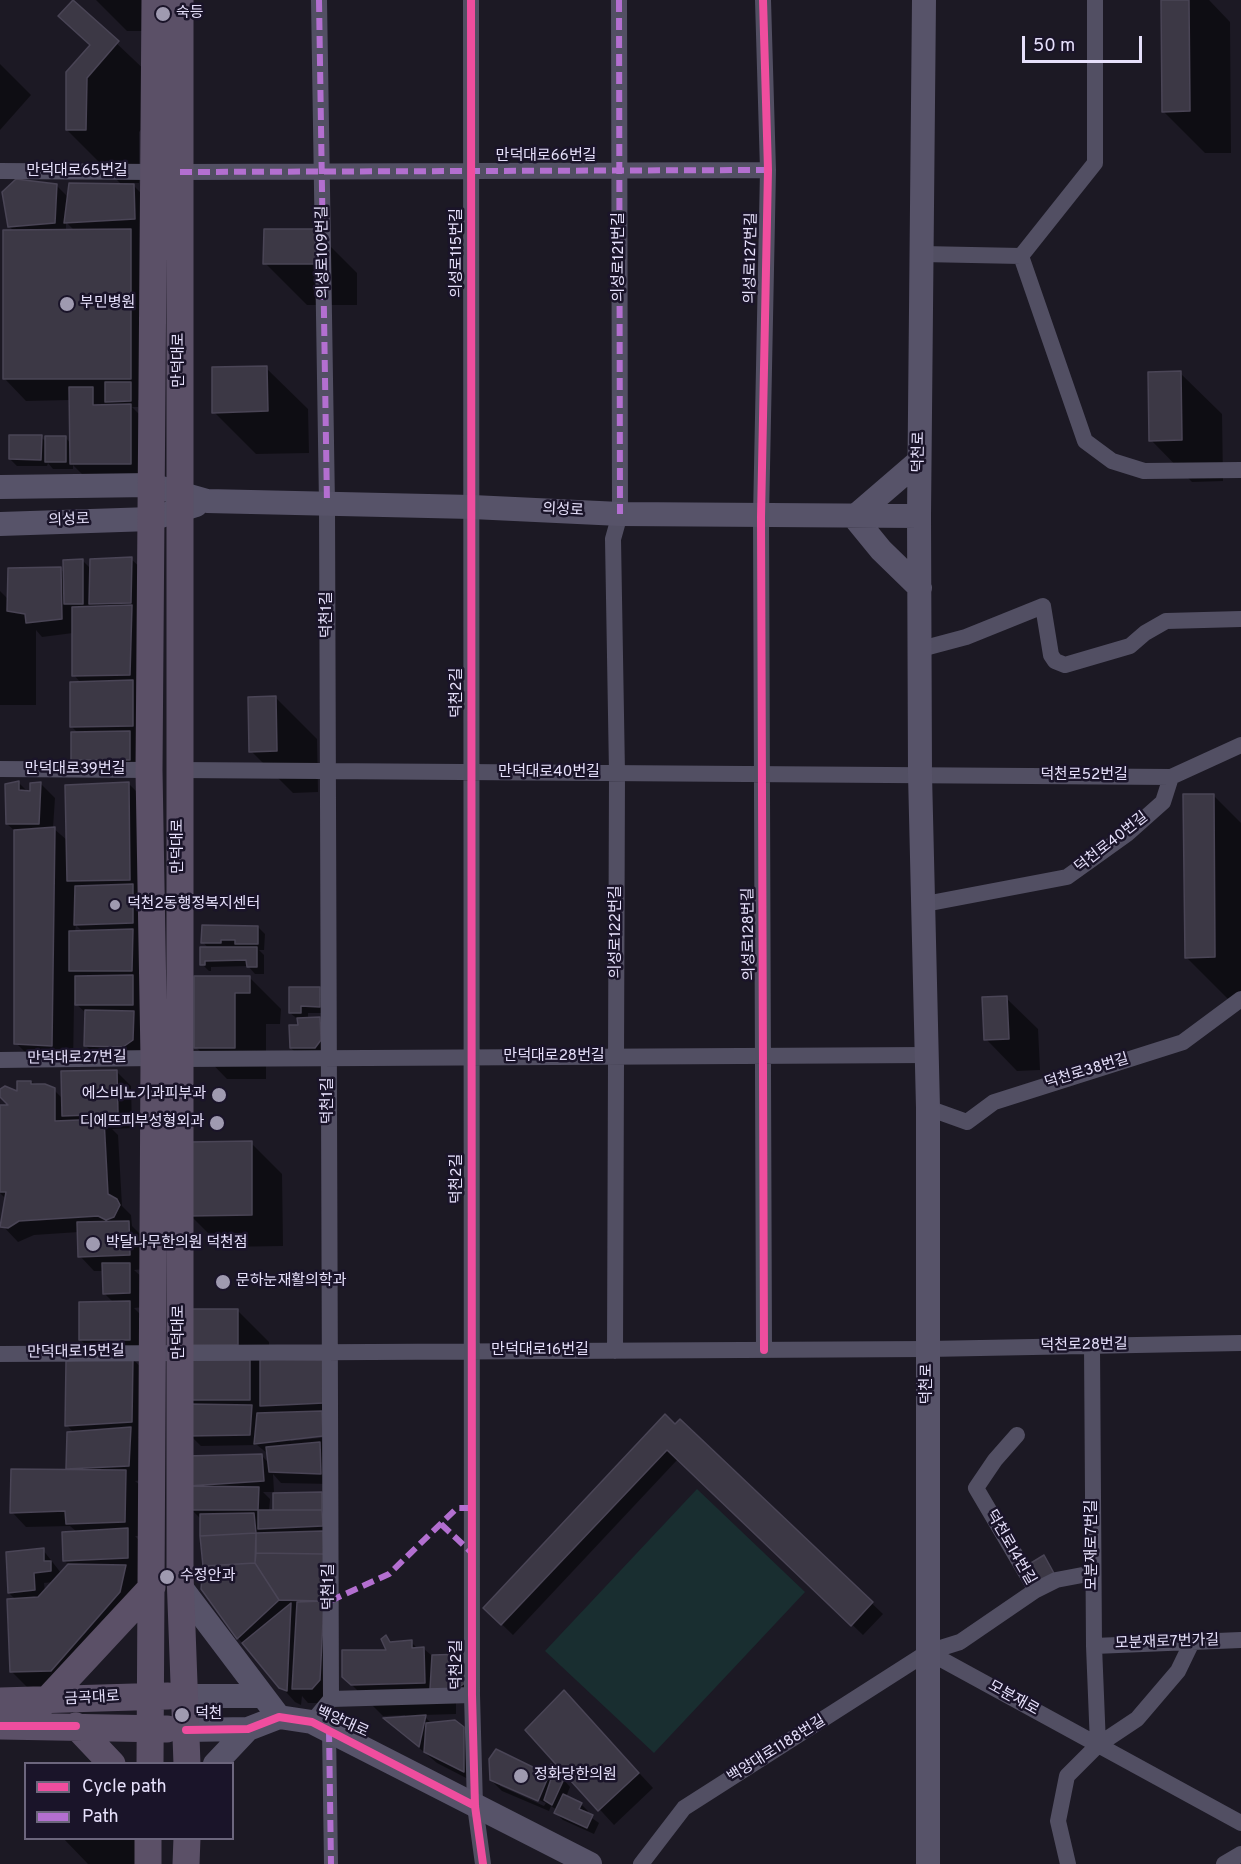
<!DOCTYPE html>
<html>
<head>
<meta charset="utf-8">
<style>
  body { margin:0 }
  #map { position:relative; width:1241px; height:1864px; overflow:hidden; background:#1c1924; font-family:Overpass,sans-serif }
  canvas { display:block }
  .legend { position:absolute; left:24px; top:1762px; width:210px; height:78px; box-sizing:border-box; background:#1a1429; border:2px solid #6c667d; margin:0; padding:8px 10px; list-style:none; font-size:18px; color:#e6e0fb }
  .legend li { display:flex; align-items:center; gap:12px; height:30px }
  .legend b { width:30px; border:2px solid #6c667d }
  .scale { position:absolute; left:1022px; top:36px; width:120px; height:27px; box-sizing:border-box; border:3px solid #e6e0fb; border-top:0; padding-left:8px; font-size:18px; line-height:21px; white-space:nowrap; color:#e6e0fb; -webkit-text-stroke:4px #1a1429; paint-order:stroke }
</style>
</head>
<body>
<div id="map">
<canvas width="1241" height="1864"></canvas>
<ul class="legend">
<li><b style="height:8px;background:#ef4d9e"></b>Cycle path</li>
<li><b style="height:8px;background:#b36fd0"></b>Path</li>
</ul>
<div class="scale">50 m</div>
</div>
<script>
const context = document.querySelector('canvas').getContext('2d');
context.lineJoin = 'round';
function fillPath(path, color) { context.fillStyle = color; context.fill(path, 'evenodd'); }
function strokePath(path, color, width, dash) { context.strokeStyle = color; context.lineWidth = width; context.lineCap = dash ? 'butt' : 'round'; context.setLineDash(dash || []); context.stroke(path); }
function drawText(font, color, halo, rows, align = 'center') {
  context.font = font + ' Overpass,"Noto Sans KR",sans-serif'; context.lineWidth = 5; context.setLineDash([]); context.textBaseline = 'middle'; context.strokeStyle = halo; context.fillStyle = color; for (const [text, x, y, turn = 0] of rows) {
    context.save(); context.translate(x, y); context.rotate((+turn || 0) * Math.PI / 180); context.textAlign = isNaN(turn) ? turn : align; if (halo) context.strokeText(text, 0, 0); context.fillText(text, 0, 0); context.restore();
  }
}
fillPath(new Path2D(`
  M697,1489L805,1592L654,1753L545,1651Z`), '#192e30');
fillPath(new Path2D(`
  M96,0H146V31H127Z
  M1163,0H1209L1230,22L1231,153H1205L1163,111Z
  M73,2L171,95L139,132V183H124V186H134L175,228L176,260L152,262V400H138V407H132L145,420V478H86L73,465V469H53L48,463L47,466H17L10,459L41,437L46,442L66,438L71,444V400L26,401L5,379L14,231L9,226L57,186L69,198L123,186L67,130L91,47L60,16ZM66,222L75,231H66Z
  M0,64L31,95L0,130Z
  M315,231L357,273V305H307L265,263Z
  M266,368L308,409L309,453L256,454L214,412Z
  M1180,373L1222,414L1223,481L1192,482L1151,440Z
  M131,559L146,573L140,770H84L73,760L79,734L72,727L81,683L74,675L73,633L42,637L36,630V705H0V591L9,600L60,569L65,573L83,561L91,569Z
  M275,697L317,739L318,792L293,793L251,751Z
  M18,782L28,792L40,783L55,798L53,828L68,841L129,784L160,815L147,1054L100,1060L86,1046L87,1014L74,1002L73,1067L38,1065L16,1043L15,831L7,824ZM76,925L83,932H75Z
  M1213,795L1241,823V999H1228L1186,957Z
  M258,927L265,934L264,950H259L264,955V974H255L248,966L211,967V971H209L202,964L209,949L203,942Z
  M249,977L281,1009L280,1024H266V1079H227L196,1047V978Z
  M320,989L327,996V1013H308V1019H319L327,1026L322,1054L298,1055L291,1048L299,1020L290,1013Z
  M1006,998L1038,1029L1040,1070L1017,1071L986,1039Z
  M116,1071L131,1086L132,1128L112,1129L118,1135L122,1206L131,1215L132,1226L143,1237L144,1269L134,1270L144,1279V1307L134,1308L144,1318V1354H95L80,1339L114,1303L104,1293V1271H94L80,1256L79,1232L34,1235L18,1242L1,1224L8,1201L0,1193V1107L11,1106L18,1093L31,1082L54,1090L63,1099Z
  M251,1143L282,1174L283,1246L222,1247L191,1216Z
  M192,1311H238L269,1342V1359L317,1357L337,1376L338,1417H326L332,1424L333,1446L323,1448L330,1455L331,1484L281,1483L273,1474L274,1492H263L270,1499L269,1511H274L275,1495L321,1493L328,1500L330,1532H322L333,1544L334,1613L338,1617L334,1695L327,1703H308L302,1696L301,1705L295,1702L238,1638L203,1588L202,1520L192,1510L188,1457L261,1455L270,1464L268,1454L257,1445L201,1446L190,1435L188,1406H196L189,1399V1362L209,1361L192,1344ZM330,1434V1437L291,1441V1438Z
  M133,1359L147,1374L146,1436L138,1437L145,1443L143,1480L135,1481L141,1486L139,1536H135L149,1551L142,1614L73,1692L33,1693L11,1671L16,1600L9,1593L43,1550L61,1573L69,1565L64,1560L77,1532L70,1526L26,1527L12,1512L68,1471V1433H74L67,1425ZM53,1582L45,1592L44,1583Z
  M680,1421L883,1614L863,1635L678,1459L513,1635L485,1608Z
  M1044,1557L1061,1582L1043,1589Z
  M385,1637L391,1643L411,1642L418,1649H424L476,1693L456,1699V1714L423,1715L432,1724L463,1728L474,1739V1782L437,1763L392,1725L405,1718V1715L383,1716L344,1677L389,1651Z
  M564,1692L653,1788L614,1825L527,1730Z
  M558,1773L570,1787L566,1797L581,1804L588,1811L586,1814L599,1823L594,1834L563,1820L556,1813L557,1810L551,1806L549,1811L502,1791L491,1780L548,1776L552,1780ZM500,1783L546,1803L544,1806L500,1786Z
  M63,1838H144L136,1864H88Z`), '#0007');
const building = new Path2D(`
  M73,0L119,41L87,78L86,130H66V72L90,45L58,16Z
  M1161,0H1189L1190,111L1162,112Z
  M16,179L57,184L55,223L8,227L2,192Z
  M69,183L134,184L135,219L64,223Z
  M131,229V379H3V230Z
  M264,229H316L315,264H263Z
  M267,366L268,411L212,413V367Z
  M1181,371L1182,440L1149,441L1148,372Z
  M105,382H131V401L105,402Z
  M69,387H93V405L131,404V464H70Z
  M9,435H42L41,460L9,459Z
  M45,436H66V462H45Z
  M132,557L131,603L89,604L90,559Z
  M83,559V604H64L63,560Z
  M61,567L62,619L26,623L25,614L7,611L8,568Z
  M132,605L130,675L72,676V607Z
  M133,680V726L70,727V682Z
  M276,696L277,751L249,752L248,697Z
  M130,731V760H71V732Z
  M19,781V790L30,791V783L41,782L39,824H6L5,784Z
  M129,782L130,880L67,881L65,785Z
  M1183,794H1214L1215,957L1185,958Z
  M55,827L52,1046L14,1044V830Z
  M133,884V923L74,925L75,886Z
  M202,925L258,926V944H235V940H221V943H201Z
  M133,929L132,971H69V931Z
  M200,947H257V967H247L246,960L205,961V965H200Z
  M133,975V1005H75V976Z
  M194,976H250V993H235V1048H194Z
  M289,987H320V1007L301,1006V1013H289Z
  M1007,996L1009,1039L984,1040L982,997Z
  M85,1010L134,1011L133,1040L123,1047L84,1046Z
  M320,1017L321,1040L315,1048H290L289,1025H298L297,1018Z
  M117,1070L118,1114L62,1116L61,1071Z
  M17,1081H31V1084H45L55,1088V1121L104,1119L108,1194L117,1199L120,1205L114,1217L106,1220L98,1216L19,1221L8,1228L0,1227L6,1192H0V1105H8L0,1097V1089L5,1086L17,1091Z
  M252,1141V1215L189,1216L188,1142Z
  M129,1221L130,1255L78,1257L77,1222Z
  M102,1263H130V1293L103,1294Z
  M130,1301V1340H79V1302Z
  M191,1309H238V1345H191Z
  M133,1357L132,1422L65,1426L66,1361Z
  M260,1359L323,1360L324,1403L260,1406Z
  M188,1360H250V1400H188Z
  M187,1404L252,1405L250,1435L188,1436Z
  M322,1411L323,1436L254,1444L257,1413Z
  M665,1414L675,1424L680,1419L873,1602L851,1626L667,1450L501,1625L483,1608Z
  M131,1427L129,1466L66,1469L67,1432Z
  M320,1442L321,1474L269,1472L266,1447Z
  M262,1454L264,1481L188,1486L186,1456Z
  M11,1469L126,1470L125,1522L66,1524L65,1511L10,1513Z
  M188,1486L259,1487L258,1510H191Z
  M322,1492V1510H273V1493Z
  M258,1510H322L323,1526L258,1529Z
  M254,1513L256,1533L200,1536V1514Z
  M128,1528V1558L63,1561L62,1532Z
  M323,1531L324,1554L256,1553V1533Z
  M256,1533L255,1563L203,1566L200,1536Z
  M44,1548V1561H51V1571L34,1573L35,1590L8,1593L6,1552Z
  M256,1553L324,1554V1601L279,1600L255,1563Z
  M1044,1555L1055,1575L1038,1583L1026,1566Z
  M255,1563L279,1600L237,1639L201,1589L203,1566Z
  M68,1564L126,1565L120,1592L51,1671L10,1672L7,1599L38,1597Z
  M324,1601L320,1680L312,1689H292L297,1602Z
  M291,1603L287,1691L279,1688L242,1643Z
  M386,1635L390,1642L412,1640V1648L424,1647L425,1683L351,1685L342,1677V1650H386L381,1639Z
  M466,1654V1682L457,1689H430L432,1655Z
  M564,1690L639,1773L598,1811L525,1730Z
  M426,1715L419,1747L383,1718Z
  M455,1720L464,1727V1772L424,1752L426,1723Z
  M496,1749L549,1775L538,1801L490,1780L489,1759Z
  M551,1764L564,1779L552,1805L544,1800L552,1776L547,1771Z
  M563,1794L582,1803L579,1809L593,1815L587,1828L554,1813Z`);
fillPath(building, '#3c3845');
strokePath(building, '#4a4556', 1.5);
strokePath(new Path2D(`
  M329,1730L331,1864`), '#524f63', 14);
strokePath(new Path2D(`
  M319,0L327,504L331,1699
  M471,0L472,1695L475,1806L483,1864
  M763,0L768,170L761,517L764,1350
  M0,171L154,172
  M180,172L768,170
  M922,254L1021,256L1085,441L1112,461L1144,471L1241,470
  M1021,256L1095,163V0
  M921,649L966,637L1043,606L1051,655L1055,661L1065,665L1130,646L1145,633L1166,621L1241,619
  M0,769L149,770
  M179,770L1171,777L1241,745
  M925,904L1067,877L1127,834L1163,802L1171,777
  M180,1059L928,1055
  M0,1060L154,1058
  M928,1108L967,1122L994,1102L1183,1042L1241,999
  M1092,1346L1094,1646L1098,1745
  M615,1351L617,773L613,539L620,514L619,0
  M0,1354L928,1349L1241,1343
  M1017,1435L995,1460L976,1488L1036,1590
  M1094,1646L1241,1640
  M928,1652L1241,1823
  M312,1722L331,1699L472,1695
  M641,1864L684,1808L928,1652L960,1642L1036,1590L1056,1580L1093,1573
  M1068,1864L1058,1821L1067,1776L1098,1745L1137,1719L1178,1671L1192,1642
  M1224,1864L1241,1854`), '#524f63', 16);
strokePath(new Path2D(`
  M924,0L919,516L920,774L928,1108V1864
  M919,461L854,517L881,550L920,588
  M0,487L151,485L207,501L472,507L620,514L919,516
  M0,524L151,519L196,505
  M180,1586L279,1717
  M185,1696H263
  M186,1730L248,1729L279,1717L312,1722L590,1864
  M215,1764L248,1729`), '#575369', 24);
strokePath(new Path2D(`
  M180,0V1575L187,1764
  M0,1701L168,1696
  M46,1701L152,1587
  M0,1726L167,1729
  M76,1726L112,1764
  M150,1764L154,1058L149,770L155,0
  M148,1864V1838
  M186,1864L187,1838`), '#5b5067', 27);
strokePath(new Path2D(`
  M319,0L327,504
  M619,0L620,514
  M180,172L768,170
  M441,1524L472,1553
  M330,1601L389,1574L457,1508H472
  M329,1730L331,1864`), '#b36fd0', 6, [12, 6]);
strokePath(new Path2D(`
  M471,0L472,1695L475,1806L483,1864
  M763,0L768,170L761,517L764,1350
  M0,1726H76
  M186,1730L248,1729L279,1717L312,1722L475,1806`), '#ef4d9e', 8);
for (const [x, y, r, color] of [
  [163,14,8,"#9f9ab0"],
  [67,304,8,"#9f9ab0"],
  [115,905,6,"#9f9ab0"],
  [219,1095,8,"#9f9ab0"],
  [217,1123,8,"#9f9ab0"],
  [93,1244,8,"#9f9ab0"],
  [223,1282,8,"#9f9ab0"],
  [167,1577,8,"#9f9ab0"],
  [182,1715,8,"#9f9ab0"],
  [521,1776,8,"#9f9ab0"]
]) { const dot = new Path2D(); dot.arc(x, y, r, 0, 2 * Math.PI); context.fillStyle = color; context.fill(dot); strokePath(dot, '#1a1429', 2); }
drawText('15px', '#e6e0fb', '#1a1429', [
  ["숙등",176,14],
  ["부민병원",80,304],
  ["덕천2동행정복지센터",127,905],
  ["에스비뇨기과피부과",206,1095,"right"],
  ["디에뜨피부성형외과",204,1123,"right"],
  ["박달나무한의원 덕천점",106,1244],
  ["문하눈재활의학과",236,1282],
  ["수정안과",180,1577],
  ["덕천",195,1715],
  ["정화당한의원",534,1776]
], 'left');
drawText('15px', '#e6e0fb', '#1a1429', [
  ["만덕대로66번길",546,157],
  ["만덕대로65번길",77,172],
  ["의성로109번길",324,252,-91],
  ["의성로115번길",458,253,-90],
  ["의성로121번길",620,257,-90],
  ["의성로127번길",752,258,-89],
  ["만덕대로",180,360,-90],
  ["덕천로",920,452,-89],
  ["의성로",563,511,3],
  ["의성로",69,521,-2],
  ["덕천1길",328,615,-90],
  ["덕천2길",458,693,-90],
  ["만덕대로39번길",75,770],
  ["만덕대로40번길",549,773],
  ["덕천로52번길",1084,776],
  ["덕천로40번길",1112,843,-38],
  ["만덕대로",179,846,-90],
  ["의성로122번길",617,932,-90],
  ["의성로128번길",750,934,-91],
  ["만덕대로28번길",554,1057],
  ["만덕대로27번길",77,1059,-1],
  ["덕천로38번길",1087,1072,-17],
  ["덕천1길",329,1101,-90],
  ["덕천2길",458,1179,-90],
  ["만덕대로",180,1332,-90],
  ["덕천로28번길",1084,1346,-1],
  ["만덕대로16번길",540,1351],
  ["만덕대로15번길",76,1353,-1],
  ["덕천로",928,1384,-90],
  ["모분재로7번길",1093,1545,-90],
  ["덕천로14번길",1010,1548,60],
  ["덕천1길",330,1587,-90],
  ["모분재로7번가길",1167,1643,-2],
  ["덕천2길",458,1665,-90],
  ["금곡대로",92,1699,-3],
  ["모분재로",1013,1699,29],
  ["백양대로",342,1723,24],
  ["백양대로1188번길",777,1750,-32]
]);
</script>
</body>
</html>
